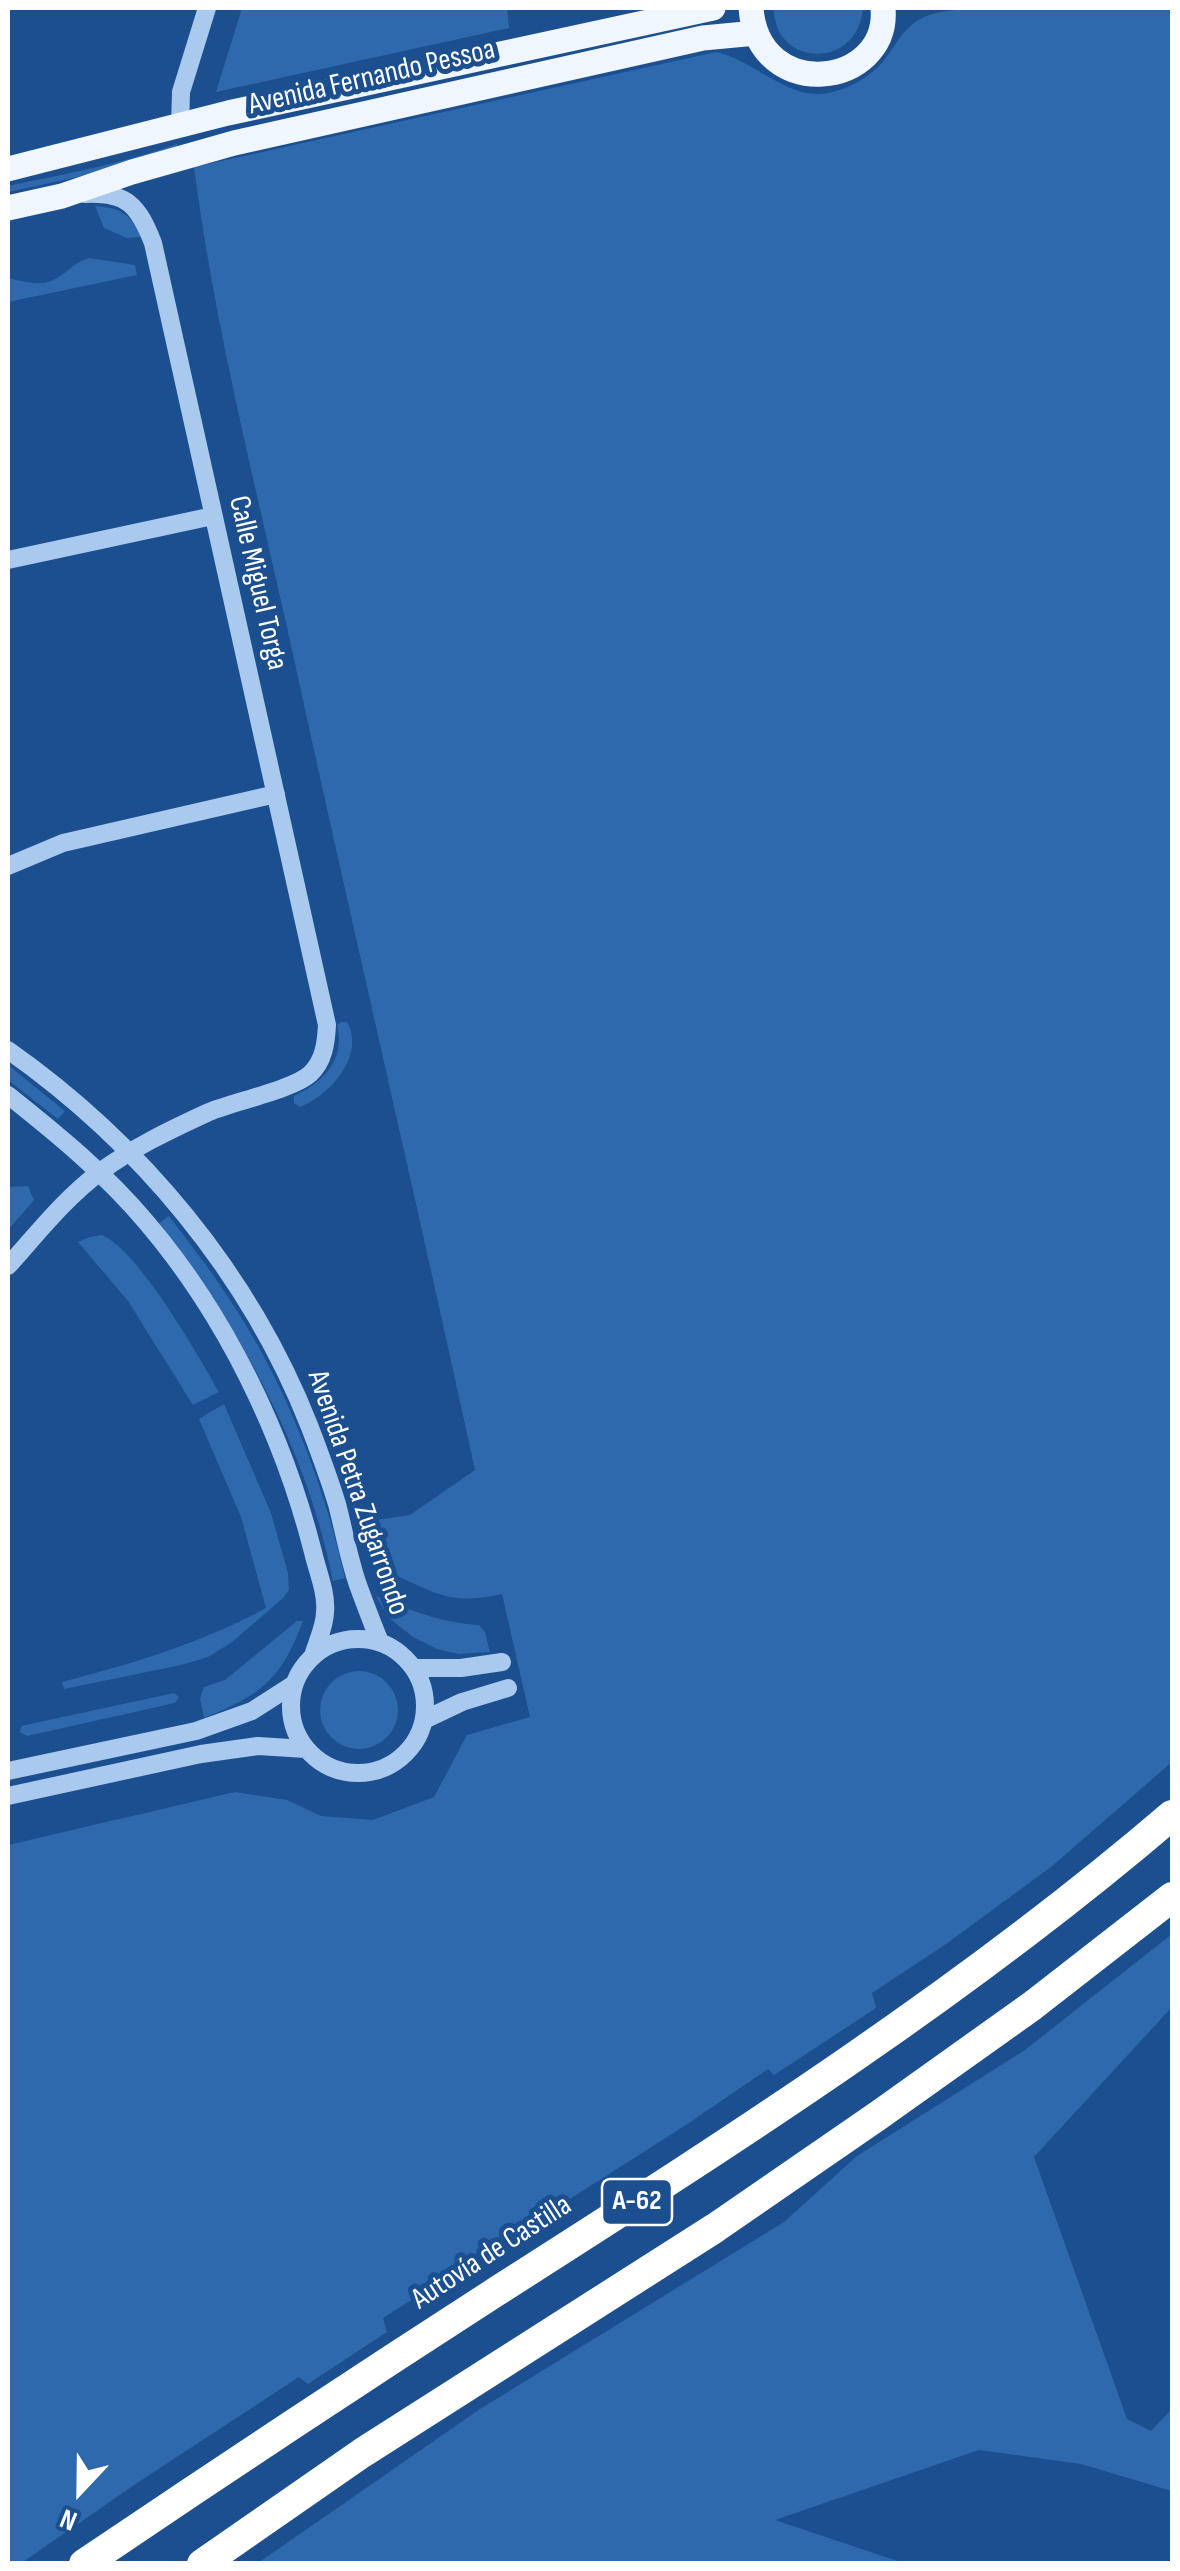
<!DOCTYPE html>
<html>
<head>
<meta charset="utf-8">
<style>
  body { margin:0 }
  #map { position:relative; width:1180px; height:2571px; overflow:hidden; background:#1b4f8f; font-family:"Sofia Sans Condensed",sans-serif }
  canvas { display:block }
  .frame { position:absolute; inset:0; border:10px solid #fff; pointer-events:none }
  .north { position:absolute; left:30px; top:2441px; width:100px; height:100px; -webkit-text-stroke:8px #1b4f8f; paint-order:stroke; rotate:202deg; font-size:28px; font-weight:700; line-height:40px; text-align:center; color:#fff }
  .north::after { content:''; display:block; margin:auto; width:35px; height:45px; background:#fff; clip-path:polygon(50% 0,100% 100%,50% 72%,0 100%) }
</style>
</head>
<body>
<div id="map">
<canvas width="1180" height="2571"></canvas>
<div class="frame"></div>
<div class="north">N</div>
</div>
<script>
const context = document.querySelector('canvas').getContext('2d');
context.lineJoin = 'round';
function fillPath(path, color) { context.fillStyle = color; context.fill(path, 'evenodd'); }
function strokePath(path, color, width, dash) { context.strokeStyle = color; context.lineWidth = width; context.lineCap = dash ? 'butt' : 'round'; context.setLineDash(dash || []); context.stroke(path); }
function drawText(font, color, halo, rows, align = 'center') {
  context.font = font + ' "Sofia Sans Condensed",sans-serif'; context.lineWidth = 10; context.setLineDash([]); context.textBaseline = 'middle'; context.strokeStyle = halo; context.fillStyle = color; for (const [text, x, y, turn = 0] of rows) {
    context.save(); context.translate(x, y); context.rotate((+turn || 0) * Math.PI / 180); context.textAlign = isNaN(turn) ? turn : align; if (halo) context.strokeText(text, 0, 0); context.fillText(text, 0, 0); context.restore();
  }
}
fillPath(new Path2D(`
  M242,8H507L509,28L216,92Z
  M774,8H863C858,71 773,67 774,8Z
  M982,8H1172V1762L1051,1867L946,1944L872,1993L876,2008L774,2075L768,2069L686,2125L383,2318L387,2332L308,2384L299,2377L137,2483L20,2564L8,2563V1845L235,1792L287,1800L321,1816L373,1820L434,1797L467,1735L530,1717L502,1594C452,1605 439,1595 395,1575L389,1569L376,1520L410,1515L475,1470C414,1189 348,908 287,627C253,475 214,322 194,167L716,52C752,60 783,94 817,94C838,94 865,81 880,65C892,52 899,34 914,23C932,9 961,10 982,8Z
  M177,144L179,150L111,170L8,192V186C64,174 122,164 177,144Z
  M95,206C122,208 130,214 141,237L127,238L104,228Z
  M89,258L135,265L137,275L8,302V278C21,281 38,286 51,281C66,275 71,264 89,258Z
  M341,1022H347C366,1056 329,1096 300,1107L294,1103V1096C323,1083 346,1059 337,1025Z
  M8,1065L65,1111L58,1119L8,1080Z
  M28,1186L34,1200L8,1230V1187Z
  M169,1216C189,1243 210,1269 228,1297C284,1380 323,1480 345,1578L333,1581C307,1450 241,1328 158,1224Z
  M102,1235C139,1251 198,1355 219,1392L193,1405L128,1301L78,1242L90,1237Z
  M224,1404L271,1513L288,1573L289,1590L282,1599L232,1642L208,1657L181,1665L64,1689L62,1682C131,1664 202,1643 266,1608L241,1517L199,1419Z
  M376,1596C410,1610 441,1623 479,1625L485,1632L490,1652L459,1654L437,1649L413,1637L388,1617Z
  M297,1621H303C281,1680 261,1695 204,1718L200,1698L204,1687L225,1680Z
  M320 1710a39 39 0 1 1 78 0a39 39 0 1 1-78 0Z
  M174,1693L179,1697L175,1703L27,1736L20,1732L21,1726Z
  M1172,1934V2007L1034,2157L1127,2419L1151,2431L1172,2409V2491L1081,2464L979,2450L775,2520L903,2563H258L480,2409L784,2222L857,2156L1025,2050Z`), '#2e69ad');
strokePath(new Path2D(`
  M180,127L181,92L207,8
  M8,560L213,516
  M8,866L63,843L276,794
  M8,1050C140,1143 249,1273 309,1425C319,1451 329,1478 337,1504C344,1531 349,1559 358,1585C365,1604 372,1623 380,1642
  M8,1095C57,1134 106,1174 147,1223C226,1316 283,1434 313,1552C317,1570 327,1593 325,1612C325,1626 317,1642 313,1656
  M8,1266C37,1234 65,1198 100,1172C132,1148 172,1129 209,1112C233,1102 294,1089 310,1074C324,1061 326,1043 327,1025L153,243C138,205 127,192 85,194
  M291 1706a67 67 0 1 1 134 0a67 67 0 1 1-134 0Z
  M414,1668H461L502,1662
  M424,1720L462,1702L508,1688
  M8,1771L196,1731L252,1711L294,1684
  M8,1796L201,1754L258,1746L306,1749`), '#a9c9ee', 18);
strokePath(new Path2D(`
  M751,8C758,104 890,88 883,8
  M8,169L228,113L713,8
  M8,208L62,196L132,172L234,143L703,38L756,33`), '#f0f6ff', 25);
strokePath(new Path2D(`
  M84,2564C220,2472 356,2382 494,2293C727,2144 962,1995 1172,1815
  M202,2564L362,2453L715,2228L879,2115L1032,2006L1172,1897`), '#fff', 30);
for (const [x, y, w] of [
  [637,2202,70]
]) { const box = new Path2D(); box.roundRect(x - w / 2, y - 23, w, 46, 8); context.fillStyle = '#1b4f8f'; context.fill(box); strokePath(box, '#fff', 2.5); }
drawText('bold 28px', '#fff', null, [
  ["A-62",637,2202]
]);
drawText('30px', '#fff', '#1b4f8f', [
  ["Avenida Fernando Pessoa",372,78,-13],
  ["Calle Miguel Torga",257,583,77],
  ["Avenida Petra Zugarrondo",357,1493,71],
  ["Autovía de Castilla",492,2253,-33]
]);
</script>
</body>
</html>
